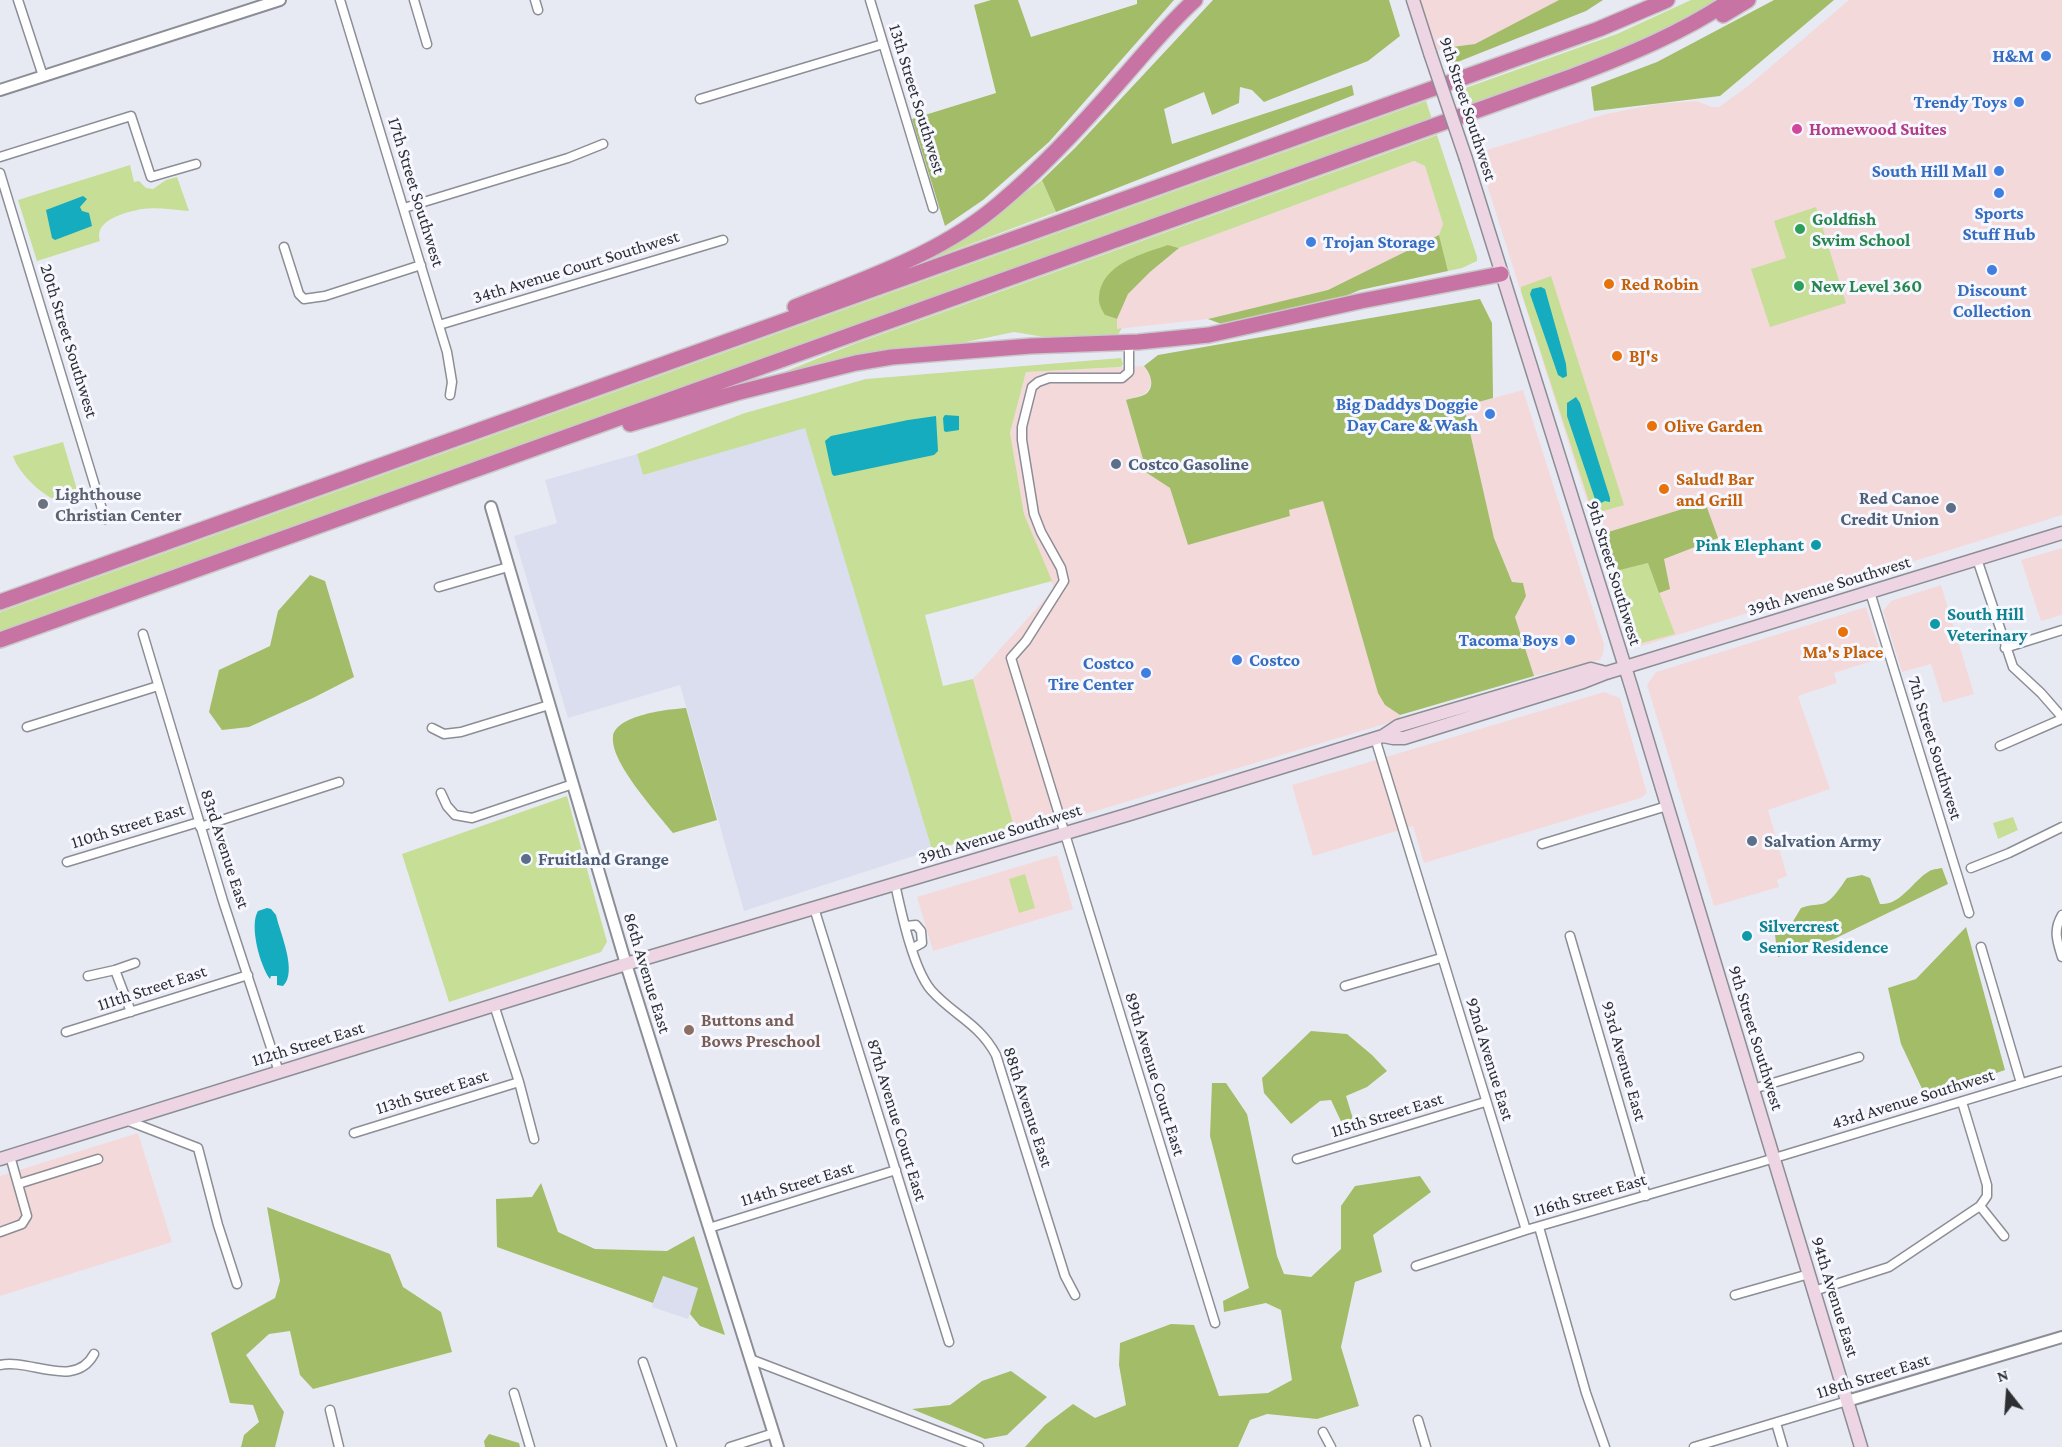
<!DOCTYPE html>
<html>
<head>
<meta charset="utf-8">
<style>
  body { margin:0 }
  #map { position:relative; width:2062px; height:1447px; overflow:hidden; background:#e8eaf3; font-family:"Crimson Pro",serif }
  canvas { display:block }
  .north { position:absolute; left:1978px; top:1363px; width:60px; height:60px; -webkit-text-stroke:4px #f6f7ff; paint-order:stroke; rotate:343deg; font-size:16px; font-weight:700; line-height:24px; text-align:center; color:#2e2f33 }
  .north::after { content:''; display:block; margin:auto; width:21px; height:27px; background:#2e2f33; clip-path:polygon(50% 0,100% 100%,50% 72%,0 100%) }
</style>
</head>
<body>
<div id="map">
<canvas width="2062" height="1447"></canvas>
<div class="north">N</div>
</div>
<script>
const context = document.querySelector('canvas').getContext('2d');
context.lineJoin = 'round';
function fillPath(path, color) { context.fillStyle = color; context.fill(path, 'evenodd'); }
function strokePath(path, color, width, dash) { context.strokeStyle = color; context.lineWidth = width; context.lineCap = dash ? 'butt' : 'round'; context.setLineDash(dash || []); context.stroke(path); }
function drawText(font, color, halo, rows, align = 'center') {
  context.font = font + ' "Crimson Pro",serif'; context.lineWidth = 6; context.setLineDash([]); context.textBaseline = 'middle'; context.strokeStyle = halo; context.fillStyle = color; for (const [text, x, y, turn = 0] of rows) {
    context.save(); context.translate(x, y); context.rotate((+turn || 0) * Math.PI / 180); context.textAlign = isNaN(turn) ? turn : align; if (halo) context.strokeText(text, 0, 0); context.fillText(text, 0, 0); context.restore();
  }
}
fillPath(new Path2D(`
  M1413,0H1559L1475,44L1445,48L1430,53Z
  M1849,0H2062V515L1642,646L1637,645L1630,638L1477,153L1606,114L1657,104L1696,101L1712,107H1719L1748,86Z
  M1414,161L1425,166L1443,224L1439,235L1328,290L1208,319L1117,329V319L1128,294L1150,272L1179,248Z
  M1144,366L1151,379L1150,387L1145,394L1126,400L1147,473L1170,488L1188,545L1290,516L1289,510L1323,500L1385,705L1400,715L1401,719L1016,835L973,679L1054,589L1024,514L1010,433L1026,372Z
  M1523,390L1604,644L1603,654L1600,660L1534,676L1515,617L1526,596L1523,583L1512,582L1494,538L1464,406Z
  M2062,548V615L2041,621L2021,560Z
  M1941,585L1974,694L1943,703L1931,664L1902,672L1883,611L1891,601Z
  M1866,607L1882,658L1834,673L1837,683L1798,696L1830,789L1768,810L1787,876L1777,880L1779,887L1714,906L1647,685L1656,672Z
  M1604,692L1620,698L1647,793L1641,798L1424,863L1413,826L1313,856L1292,785Z
  M1057,855L1073,909L933,951L917,897Z
  M138,1133L172,1242L0,1296V1176Z`), '#f4d9da');
fillPath(new Path2D(`
  M805,427L932,850L744,911L680,685L568,718L514,536L557,523L545,480L637,454L643,475Z
  M663,1276L699,1288L688,1319L652,1307Z`), '#dbdeef');
fillPath(new Path2D(`
  M1691,0H1720L1671,28L1638,43L1462,107L1457,91L1617,34Z
  M1426,101L1432,119L0,632V612Z
  M1437,135L1477,257V261L1462,268L1448,271L1439,235L1443,224L1425,166L1414,161L1179,248L1168,245L1105,315L1117,319V329L1122,328L1117,336L1098,335L1056,339L1014,332L961,343L891,352L784,372L854,344Z
  M130,165L134,182L139,181L146,188L153,189L166,180L177,177L189,211C174,210 157,207 142,209C126,212 93,220 100,241L37,261L18,200Z
  M1042,180L1056,212L907,268C955,241 999,213 1042,180Z
  M1816,207L1846,303L1770,327L1751,269L1786,258L1774,221Z
  M1551,276L1624,505L1593,514L1521,291V287Z
  M1121,358L1123,364L1121,367L1026,372L1010,433L1024,514L1052,581L925,615L943,686L973,679L1014,827L932,850L805,428L643,475L637,454L745,413L866,379Z
  M63,442L80,500C59,515 19,476 13,456Z
  M1648,563L1675,634L1638,644L1635,643L1631,636L1612,572Z
  M567,796L607,942L601,952L449,1002L402,854Z
  M2013,817L2018,830L1998,839L1993,823Z
  M1025,874L1035,908L1019,913L1009,879Z`), '#c6de95');
fillPath(new Path2D(`
  M991,0H1018L1031,37L1137,4V0H1174L1049,142L983,200L945,226L912,119L996,93L974,5Z
  M1213,0H1389L1400,36L1368,61L1264,102L1252,90L1240,87L1239,103L1212,115L1204,92L1164,109L1172,144L1352,85L1354,95L1056,212L1042,180L1075,148Z
  M1559,0H1603L1586,11L1450,65L1444,48L1475,44Z
  M1774,0H1834L1720,96L1594,111L1591,87L1657,62Z
  M1439,235L1448,271L1360,290L1336,300L1224,325L1208,319L1328,290Z
  M1168,245L1179,248L1150,272L1128,294L1117,319L1105,315C1102,310 1098,303 1099,297C1101,264 1142,254 1168,245Z
  M1480,299L1492,323L1493,398L1464,406L1494,538L1512,582L1523,583L1526,596L1515,617L1534,676L1400,715L1385,705L1378,693L1323,501L1289,510L1290,516L1188,545L1170,488L1147,473L1126,400C1131,398 1141,397 1146,394C1156,386 1150,373 1144,366L1158,355Z
  M1705,502L1718,538L1664,559L1670,589L1659,593L1648,563L1612,572L1602,534Z
  M310,575L325,581L354,677L313,698L249,727L222,730L209,712L219,670L270,646L278,611Z
  M686,708L717,820L673,833C657,813 610,762 613,737C615,715 669,709 686,708Z
  M1942,868L1948,884L1834,939L1778,957L1775,935L1779,928L1792,923L1801,908C1808,905 1815,905 1822,904C1832,902 1841,886 1847,878L1862,875L1870,878L1880,904C1900,906 1913,881 1928,872C1932,869 1937,869 1942,868Z
  M1966,927L2005,1070L1947,1090L1924,1093L1901,1044L1888,988L1916,979Z
  M1311,1031L1347,1034L1372,1055L1387,1071L1367,1087L1346,1096L1353,1119L1365,1117L1369,1126L1346,1132L1331,1100L1320,1101L1291,1124L1264,1093L1262,1078Z
  M1212,1083H1226L1247,1114L1277,1256L1284,1274L1311,1277L1341,1249V1206L1355,1186L1420,1176L1431,1192L1373,1235L1382,1272L1355,1282L1341,1347L1359,1406L1317,1419L1267,1414L1250,1420L1238,1447H1025L1045,1425L1073,1404L1095,1418L1126,1405L1119,1365L1120,1343L1171,1324L1194,1325L1219,1396L1268,1393L1292,1380L1281,1310L1266,1303L1224,1312L1223,1301L1249,1288L1210,1136Z
  M541,1183L558,1232L595,1249L667,1251L694,1236L725,1335L700,1326L690,1314L698,1288L663,1276L653,1303L497,1247L496,1199L532,1197Z
  M267,1207L390,1254L403,1287L441,1312L452,1352L313,1389L300,1375L290,1331L269,1334L246,1355L284,1412L275,1447H241L244,1435L259,1422L253,1405L230,1403L211,1333L275,1298L280,1281Z
  M1011,1371L1047,1397L1007,1435L985,1439L912,1409L950,1405L982,1381Z
  M489,1434L519,1443L520,1447H485L484,1441Z`), '#a3bc68');
fillPath(new Path2D(`
  M83,196L87,199L80,207L82,211L89,213L92,226L55,240L52,238L46,210Z
  M1541,287L1545,289L1566,364L1567,376L1563,378L1558,375L1530,294L1532,289Z
  M1576,397L1580,403L1610,498V502L1605,501L1597,505L1567,416V403Z
  M945,415L959,416V430L946,432L944,431L943,418Z
  M936,416L938,451L934,455L834,476L832,474L825,441L831,436L908,420Z
  M267,908L271,909L276,915C280,933 298,972 283,986L277,985V976H271L270,979C260,966 249,925 258,911Z`), '#14acbe');
const minor = new Path2D(`
  M18,0L43,76
  M340,0L447,352L452,382L450,395
  M414,0L427,44
  M535,0L538,10
  M870,0L933,208
  M700,99L883,44
  M0,157L131,116L151,177L196,164
  M0,173L105,519
  M404,208L568,158L603,144
  M284,247L299,294L304,299L325,296L421,265
  M439,325L723,240
  M1129,349V372L1122,378H1049L1038,382L1032,387L1022,427V440L1034,514L1041,532L1061,568L1064,581L1026,641L1011,658L1215,1323
  M1977,559L2013,667L2041,693L2062,717
  M439,587L508,567
  M1870,592L1969,913
  M143,634L223,901L279,1072
  M2005,648L2062,630
  M27,727L158,686
  M432,728L444,734L461,732L549,705
  M1375,738L1526,1230
  M2000,746L2062,719
  M441,793L447,806L455,815L472,818L573,784
  M200,827L339,782
  M1542,844L1667,806
  M67,862L199,822
  M1971,868L2009,853L2062,827
  M895,884C901,911 913,969 931,990C953,1015 979,1023 996,1055L1065,1276L1075,1295
  M814,908L949,1342
  M2062,915C2053,930 2057,941 2062,957
  M906,926L916,925L921,931L922,943L913,948
  M1570,936L1646,1196
  M1981,947L2021,1083
  M88,976L115,970
  M1345,986L1441,958
  M494,1005L519,1082L534,1139
  M131,1012L115,970L135,963
  M66,1032L248,975
  M1753,1089L1859,1057
  M126,1120L198,1148L218,1225L237,1284
  M354,1133L519,1082
  M1297,1159L1485,1102
  M18,1184L98,1159
  M1980,1206L2004,1236
  M1539,1227L1586,1393L1605,1447
  M709,1228L896,1170
  M0,1232L22,1224L27,1216L10,1156
  M1416,1266L1526,1230L1758,1163L2062,1071
  M1814,1291L1889,1267L1980,1206L1987,1196V1185L1962,1102
  M1735,1295L1809,1274
  M750,1359L979,1447
  M643,1362L672,1447
  M0,1365C29,1358 75,1390 94,1354
  M514,1393L530,1447
  M330,1410L339,1447
  M1418,1420L1426,1447
  M1776,1423L1783,1447
  M1323,1432L1331,1447
  M730,1447L774,1433
  M1694,1447L1847,1401`);
const tertiary = new Path2D(`
  M0,90L280,0
  M491,507L626,964L778,1447
  M1847,1401L2062,1337`);
const secondary = new Path2D(`
  M1413,0L1430,53
  M1466,159L1631,686L1861,1447
  M1383,736L1393,738H1404L1583,682L1606,673L2062,533
  M0,1159L626,964L1130,814L1383,736L1398,726L1591,669L1606,673`);
const motorway = new Path2D(`
  M1723,15L1748,0
  M795,307C866,278 941,254 1000,203C1044,166 1083,124 1121,80C1145,53 1168,24 1195,0
  M630,424L736,393L856,363L892,357L1031,346L1138,342L1209,335L1361,301L1501,274
  M0,602L1599,29L1667,0
  M0,640L1573,76C1628,55 1682,33 1731,0`);
strokePath(minor, '#8c8e96', 11);
strokePath(tertiary, '#8c8e96', 14);
strokePath(secondary, '#8c8e96', 15);
strokePath(motorway, '#c9c9ca', 18);
strokePath(minor, '#fff', 8);
strokePath(tertiary, '#fff', 10);
strokePath(secondary, '#eed5e4', 12);
strokePath(motorway, '#c774a4', 15);
const secondaryBridge = new Path2D(`
  M1430,53L1466,159`);
strokePath(secondaryBridge, '#8c8e96', 15, []);
strokePath(secondaryBridge, '#eed5e4', 12);
for (const [x, y, r, color] of [
  [2046,56,6,"#3f7fe0"],
  [2019,102,6,"#3f7fe0"],
  [1797,129,6,"#d1479c"],
  [1999,171,6,"#3f7fe0"],
  [1999,193,6,"#3f7fe0"],
  [1800,229,6,"#2e9e5b"],
  [1311,242,6,"#3f7fe0"],
  [1992,270,6,"#3f7fe0"],
  [1609,284,6,"#e8710a"],
  [1799,286,6,"#2e9e5b"],
  [1617,356,6,"#e8710a"],
  [1490,414,6,"#3f7fe0"],
  [1652,426,6,"#e8710a"],
  [1116,464,6,"#5c6f8a"],
  [1664,489,6,"#e8710a"],
  [43,504,6,"#6b7280"],
  [1951,508,6,"#5c6f8a"],
  [1816,545,6,"#0f9aa8"],
  [1935,624,6,"#0f9aa8"],
  [1843,632,6,"#e8710a"],
  [1570,640,6,"#3f7fe0"],
  [1237,660,6,"#3f7fe0"],
  [1146,673,6,"#3f7fe0"],
  [1752,841,6,"#5c6f8a"],
  [526,859,6,"#5c6f8a"],
  [1747,936,6,"#0f9aa8"],
  [689,1030,6,"#8d6e63"]
]) { const dot = new Path2D(); dot.arc(x, y, r, 0, 2 * Math.PI); context.fillStyle = color; context.fill(dot); strokePath(dot, '#f6f7ff', 2); }
drawText('bold 18px', '#366cbe', '#f6f7ff', [
  ["H&M",2034,56],
  ["Trendy Toys",2007,102],
  ["South Hill Mall",1987,171],
  ["Sports",1999,213,"center"],
  ["Stuff Hub",1999,234,"center"],
  ["Trojan Storage",1323,242,"left"],
  ["Discount",1992,290,"center"],
  ["Collection",1992,311,"center"],
  ["Big Daddys Doggie",1478,404],
  ["Day Care & Wash",1478,425],
  ["Tacoma Boys",1558,640],
  ["Costco",1249,660,"left"],
  ["Costco",1134,663],
  ["Tire Center",1134,684]
], 'right');
drawText('18px', '#2e2f33', '#f6f7ff', [
  ["13th Street Southwest",917,99,73],
  ["9th Street Southwest",1468,109,72],
  ["17th Street Southwest",416,192,73],
  ["34th Avenue Court Southwest",576,267,-17],
  ["20th Street Southwest",69,341,73],
  ["9th Street Southwest",1614,573,73],
  ["39th Avenue Southwest",1829,586,-17],
  ["7th Street Southwest",1935,748,73],
  ["110th Street East",128,826,-17],
  ["39th Avenue Southwest",1000,834,-17],
  ["83rd Avenue East",225,849,72],
  ["86th Avenue East",647,973,73],
  ["111th Street East",152,988,-18],
  ["9th Street Southwest",1756,1038,73],
  ["112th Street East",308,1044,-17],
  ["92nd Avenue East",1490,1059,73],
  ["93rd Avenue East",1624,1061,74],
  ["89th Avenue Court East",1155,1074,73],
  ["113th Street East",432,1092,-17],
  ["43rd Avenue Southwest",1913,1099,-17],
  ["88th Avenue East",1028,1107,72],
  ["115th Street East",1387,1115,-17],
  ["87th Avenue Court East",897,1120,73],
  ["114th Street East",797,1184,-17],
  ["116th Street East",1590,1195,-16],
  ["94th Avenue East",1835,1297,73],
  ["118th Street East",1873,1376,-17]
]);
drawText('bold 18px', '#b23c85', '#f6f7ff', [
  ["Homewood Suites",1809,129]
], 'left');
drawText('bold 18px', '#27864d', '#f6f7ff', [
  ["Goldfish",1812,219],
  ["Swim School",1812,240],
  ["New Level 360",1811,286]
], 'left');
drawText('bold 18px', '#c56008', '#f6f7ff', [
  ["Red Robin",1621,284],
  ["BJ's",1629,356],
  ["Olive Garden",1664,426],
  ["Salud! Bar",1676,479],
  ["and Grill",1676,500],
  ["Ma's Place",1843,652,"center"]
], 'left');
drawText('bold 18px', '#4e5e75', '#f6f7ff', [
  ["Costco Gasoline",1128,464],
  ["Red Canoe",1939,498,"right"],
  ["Credit Union",1939,519,"right"],
  ["Salvation Army",1764,841],
  ["Fruitland Grange",538,859]
], 'left');
drawText('bold 18px', '#5b616d', '#f6f7ff', [
  ["Lighthouse",55,494],
  ["Christian Center",55,515]
], 'left');
drawText('bold 18px', '#0d838f', '#f6f7ff', [
  ["Pink Elephant",1804,545,"right"],
  ["South Hill",1947,614],
  ["Veterinary",1947,635],
  ["Silvercrest",1759,926],
  ["Senior Residence",1759,947]
], 'left');
drawText('bold 18px', '#785e54', '#f6f7ff', [
  ["Buttons and",701,1020],
  ["Bows Preschool",701,1041]
], 'left');
</script>
</body>
</html>
